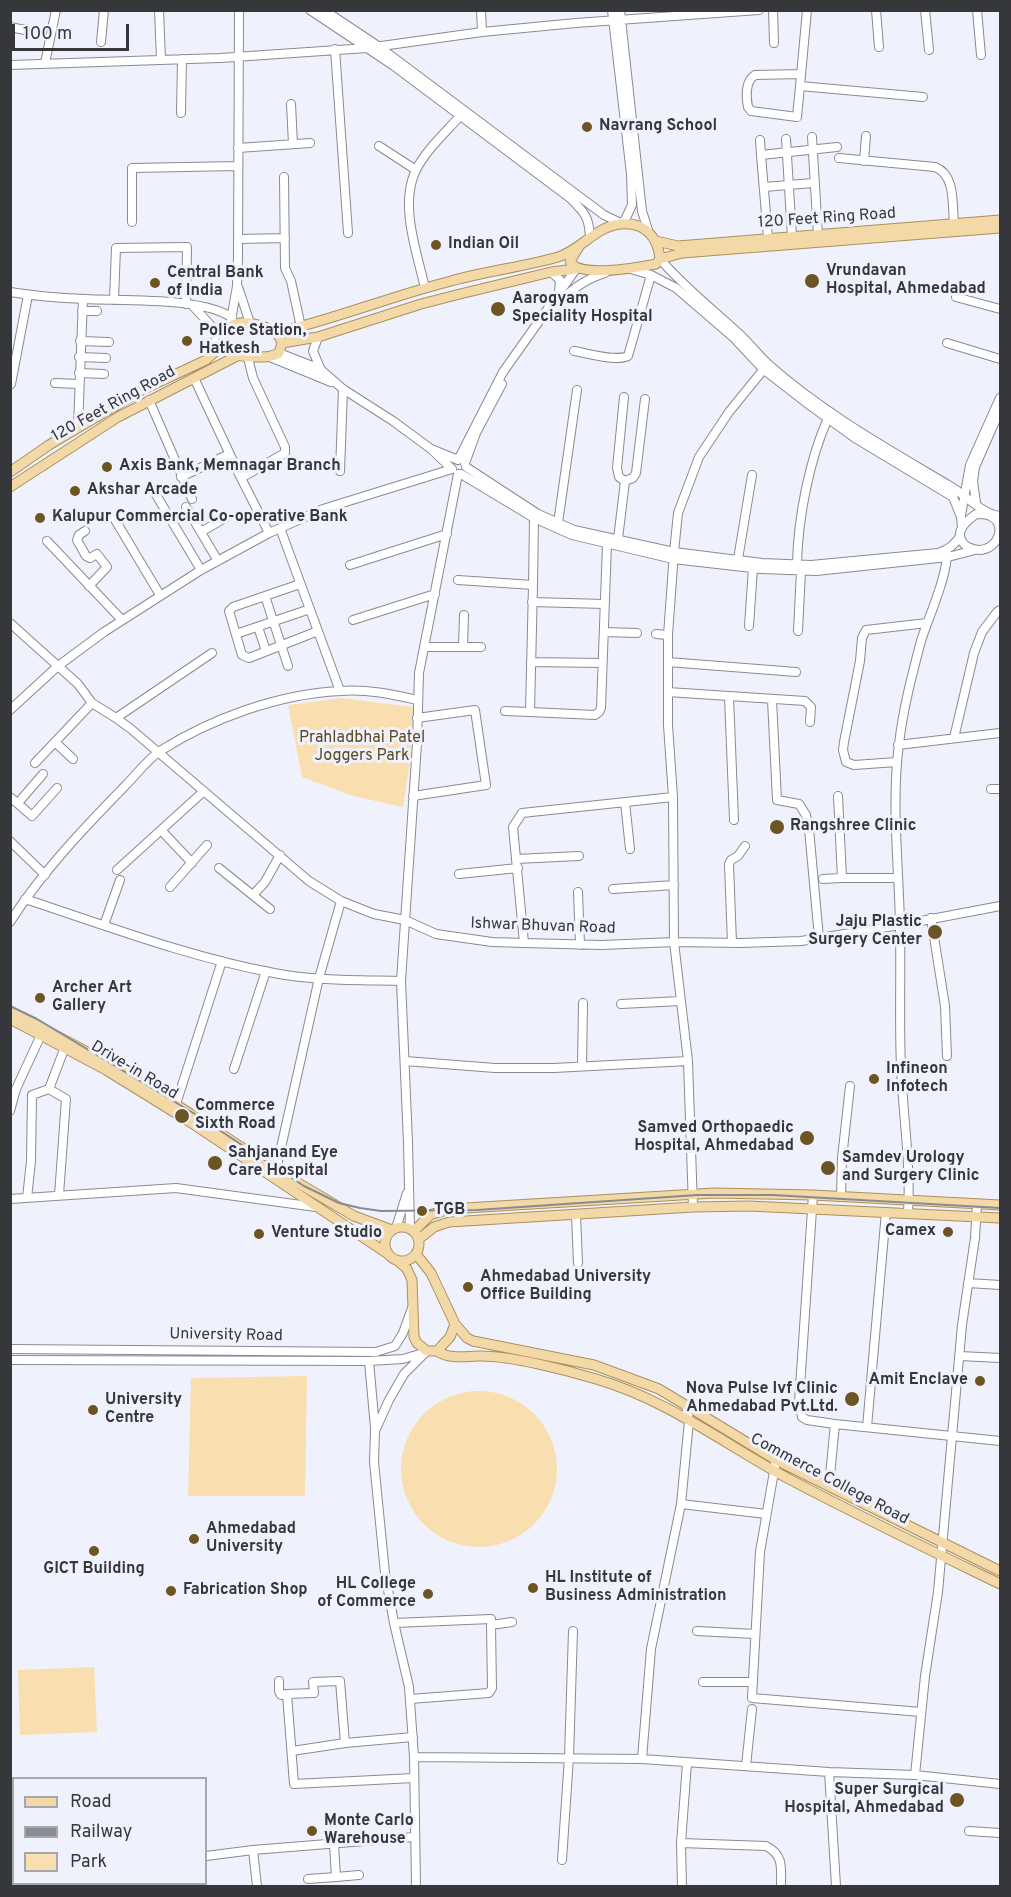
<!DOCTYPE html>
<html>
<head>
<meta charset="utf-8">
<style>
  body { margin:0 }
  #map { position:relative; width:1011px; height:1897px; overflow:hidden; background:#eff2fc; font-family:Overpass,sans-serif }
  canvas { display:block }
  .frame { position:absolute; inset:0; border:12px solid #36373b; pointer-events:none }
  .legend { position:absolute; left:12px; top:1777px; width:195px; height:108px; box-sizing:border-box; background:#eff2fc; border:2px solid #a5a7af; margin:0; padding:8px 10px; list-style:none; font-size:18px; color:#36373b }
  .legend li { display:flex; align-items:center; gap:12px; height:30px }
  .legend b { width:30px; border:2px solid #a5a7af }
  .scale { position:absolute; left:12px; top:24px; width:117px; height:27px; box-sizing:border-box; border:3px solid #36373b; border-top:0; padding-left:8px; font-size:18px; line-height:21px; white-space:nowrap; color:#36373b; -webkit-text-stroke:4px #eff2fc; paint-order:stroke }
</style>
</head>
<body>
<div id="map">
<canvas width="1011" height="1897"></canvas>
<div class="frame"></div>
<ul class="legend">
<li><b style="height:8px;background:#f3d9a7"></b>Road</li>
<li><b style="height:8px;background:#898b92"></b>Railway</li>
<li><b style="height:16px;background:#f9dfaf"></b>Park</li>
</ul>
<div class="scale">100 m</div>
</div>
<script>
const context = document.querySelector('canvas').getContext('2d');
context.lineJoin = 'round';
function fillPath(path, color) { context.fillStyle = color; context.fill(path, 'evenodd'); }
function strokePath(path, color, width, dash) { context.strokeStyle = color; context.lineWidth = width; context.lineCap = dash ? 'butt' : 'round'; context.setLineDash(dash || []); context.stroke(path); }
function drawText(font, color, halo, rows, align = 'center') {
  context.font = font + ' Overpass,sans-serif'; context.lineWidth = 6; context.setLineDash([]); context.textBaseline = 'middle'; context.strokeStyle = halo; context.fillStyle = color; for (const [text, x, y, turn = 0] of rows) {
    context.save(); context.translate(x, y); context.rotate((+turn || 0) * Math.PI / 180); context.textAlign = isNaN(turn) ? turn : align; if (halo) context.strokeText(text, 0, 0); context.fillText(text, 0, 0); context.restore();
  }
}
fillPath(new Path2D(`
  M341,698L413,707L411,756L403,807L353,796L302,777L288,705Z
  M307,1376L305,1496H188L191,1378Z
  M401 1469a78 78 0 1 1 156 0a78 78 0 1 1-156 0Z
  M94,1667L97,1732L20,1735L18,1670Z`), '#f9dfaf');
const minor = new Path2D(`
  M159,10L161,60
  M310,10L394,66L570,198C584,212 589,216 590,237
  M324,10L378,46L604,215L623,224L632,205L631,174L612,10
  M481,10L482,32
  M620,10L642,211L648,230
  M773,10L774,43
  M807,10L800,86L923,97
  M876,10L879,47
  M925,10L929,50
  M977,10L981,55
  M10,27L25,30
  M101,42L104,10
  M335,49L348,233
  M45,63L56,10
  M10,65L220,58L367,48L482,32L576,23L759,10
  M800,86L797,117L751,111L748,107C746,97 745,81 755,75L801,74
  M291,104L293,144
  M181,113L182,59
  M812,137L818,235
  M786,139L792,237
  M760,140L761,155
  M379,146L416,170
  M238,148L310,143
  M839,158L935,167C956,175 952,205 954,224
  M864,161L866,136
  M284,177L285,268L291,281L301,327
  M764,187L813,183
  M132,222V168L238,166
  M768,238L761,155L837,147
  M239,239L285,238
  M660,259C683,286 710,307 736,331C748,341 757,354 768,364C823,413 888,449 950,486C967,496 982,514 1000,516
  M631,269L651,275L676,288L734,338L763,369L812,407L855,438L953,497L961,517L962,528
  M551,272L560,280L559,292
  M238,287L250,323
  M425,288C417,252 399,205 416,170C426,150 446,132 460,116
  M10,292C35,296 60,298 85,299C121,301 205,297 232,318
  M956,297L1000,309
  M114,300L116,248L187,247L186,304
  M192,305L213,328L224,335
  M557,306C570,289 586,279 605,273
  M82,311H97
  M230,326L237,286L238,257L239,10
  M213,328L216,338L215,351
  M318,337L313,351L320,368
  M80,341L109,342
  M947,343L1000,359
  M574,351C587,353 616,362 628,356L651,275
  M279,353L320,369L343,389L393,421L431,449L452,469
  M79,357L106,358
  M270,357L331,382
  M79,373L104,374
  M194,378L241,478L285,453V447L253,378L248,358
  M55,383L78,384
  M11,384L28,295
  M624,397L617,468L619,477L625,481
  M149,400L192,499
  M78,427L83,299
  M431,449L458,460L503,372L576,269
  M465,463L476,433L502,384
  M466,467L538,514L574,530L674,552L762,563L811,565L938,553C948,550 955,545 960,536
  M340,471L343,389
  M461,474L534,518L572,535L673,559L761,569L816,571L948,557L975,550
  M181,477L229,454
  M241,478L269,533
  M625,481L633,478L636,473L645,399
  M155,493L201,570
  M976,503L973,481L975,467L1000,410
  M186,507L218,561
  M976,514C980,514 987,514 990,516C1011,525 994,560 968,547C964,545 961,541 960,536C959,526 970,519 976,514Z
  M961,515L970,465L1000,398
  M114,518L160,595
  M558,523L577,390
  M280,528L340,691
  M85,531L79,535L77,540L86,556L90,558L97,554L107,567L89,586
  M201,532L225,518
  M618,539L625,481
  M47,541L122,620
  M738,559L752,475
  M797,564C798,518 809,461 828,418
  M350,565L447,534
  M458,580L533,585L534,518
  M300,584L233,607L229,611L242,655L249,658L318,631
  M533,585L530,712L595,715L599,712L601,708L607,544
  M265,596L288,666
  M532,602L605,604
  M353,620L435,594
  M10,623L78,684L92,703L116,718L131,729L309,881L341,901L374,914L405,920L436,934L492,942L524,943L602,945L674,942L741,943L801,941L900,925L1000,906
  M749,626L753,568
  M258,627L266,651
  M798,631L801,571
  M604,632L637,633
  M236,634L310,609
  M656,634L668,635
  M425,647H481
  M463,647L464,615
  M531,662L602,663
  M668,662L796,672
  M668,692L805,701L811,707L810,722
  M729,697L734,820
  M772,700L777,800L799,804L806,815L809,829L819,938
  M10,710L58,666L104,632L201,570L269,533L323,509L452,469
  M505,711L530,712
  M116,718L212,653
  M954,738L974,653L982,632L997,612L1000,610
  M56,743L73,759
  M898,745L1000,733
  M897,762L854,765L846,762L843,750L844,742L860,661L862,638L866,630L927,623
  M35,763L92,703
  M991,789H1000
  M413,796L486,785L475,710L417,718
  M838,796L842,878H898
  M10,797L32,816L57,788
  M625,802L630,849
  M18,803L43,774
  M161,830L192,863
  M10,841L45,875
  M516,859L579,856
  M219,868L270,909
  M117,870L204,791
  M459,874L518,868
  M823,879L842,878
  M170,887L207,845
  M613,889L674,885
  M578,892L580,945
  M253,895L265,882L280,855
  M25,899C107,926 189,957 274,973C315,981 359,980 401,981
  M931,918L945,1006L947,1056
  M10,922C42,872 83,829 125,786C136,775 147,760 160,751C212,718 279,694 340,691C367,689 392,694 417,700
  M104,925L120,880
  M524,943L513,827L522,813L673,797
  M732,943L729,864L731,860L738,856L745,846
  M621,1004L681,1001
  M405,1061L495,1068H554L688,1061
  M582,1066L583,1003
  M234,1069L266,971
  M176,1104L222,961
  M10,1111L16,1089L41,1035
  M276,1170L319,978L341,901
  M59,1195L66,1099L49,1089L65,1047
  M813,1195L799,1402L802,1417L807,1420L835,1424L1000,1441
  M841,1197L842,1158L850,1086
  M27,1198L31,1161L32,1095L49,1089
  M10,1199L176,1188L316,1207
  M693,1207L688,1061L674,942L673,797L668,725V635L674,552L678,513L699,457L729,412L768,364
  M908,1213C911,1164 903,1116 901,1067C899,1020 901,973 900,926C899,866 891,804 899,744C903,709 912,675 921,641C927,621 951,568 946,550
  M576,1214L578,1263
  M396,1228L407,1193
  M410,1229L408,1142L401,981L417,744L419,673L458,474
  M968,1283L1000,1285
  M10,1349L376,1352L395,1346L403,1333L412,1308
  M960,1356L1000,1358
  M10,1360L369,1361L403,1359L423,1353
  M369,1361L375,1428
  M867,1427L886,1212
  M776,1460L760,1552L752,1698L921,1712
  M829,1486L835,1424
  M681,1504L766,1514
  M394,1623L491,1619
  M697,1631L755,1634
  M279,1681V1691L281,1695L287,1694
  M703,1682H752
  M410,1699L489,1693L492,1688L491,1625L512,1622
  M413,1737L345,1743L340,1681L313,1682L314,1693L287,1694L294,1784L414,1778
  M292,1751L345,1743
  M414,1757L642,1759L829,1772L915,1775L1000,1784
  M642,1759L651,1649L681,1504L689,1421L686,1405
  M746,1766L752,1709
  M829,1772L836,1886
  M915,1775L925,1676L938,1592L962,1325L975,1238L977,1204
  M969,1831L1000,1833
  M681,1843L766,1846C784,1855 781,1868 781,1886
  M253,1850L257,1886
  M206,1856L253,1850L414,1837
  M562,1860L569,1757L573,1631
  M336,1877L359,1875
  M308,1879L336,1877L334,1844
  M192,1884V1886
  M416,1886L414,1757L409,1687L394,1623L385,1573L374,1462L375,1431L389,1400L404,1374L427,1351
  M682,1886L681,1843L687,1763`);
const major = new Path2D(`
  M656,241L678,246L1000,220
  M660,259L682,253L1000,228
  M250,323C263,326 278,329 282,343L279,353C272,357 265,357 256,357C213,359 212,320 250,323Z
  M276,333C335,319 392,296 451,281C486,271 523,267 558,257C581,250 596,226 621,224C645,222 658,237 660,259L656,264C640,267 577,279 570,261L580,245
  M282,343L318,337L421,304L456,295L551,272L576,269
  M10,472L49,445L142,390L206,360L224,344
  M10,487L118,417L237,356
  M10,1011L110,1064L191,1114L276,1170L354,1216L392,1230
  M10,1019L106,1070L187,1120L388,1254
  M385 1244a17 17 0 1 1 34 0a17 17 0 1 1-34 0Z
  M414,1231L430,1215L449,1209L714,1193L813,1195L1000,1205
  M419,1239L434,1227L449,1222L693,1207L749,1206L1000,1218
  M397,1260L407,1269L412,1280L414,1337L417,1343L427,1351H437L450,1337L455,1324L431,1273L416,1254
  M455,1324L467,1338L473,1341L594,1365L659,1389L776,1460L1000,1571
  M437,1351C450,1360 466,1356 481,1356C512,1356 566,1370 596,1379C666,1399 726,1445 789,1479C859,1516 930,1550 1000,1584`);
strokePath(minor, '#898a94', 10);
strokePath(major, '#ac905c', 11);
strokePath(minor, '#fff', 8);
strokePath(major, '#f3d9a7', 9);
strokePath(new Path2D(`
  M10,1006L37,1019L195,1114L304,1186L339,1203L360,1208L381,1211L477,1210L697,1195H773L1000,1208`), '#898b92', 2);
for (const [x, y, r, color] of [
  [587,127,6,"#6c5425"],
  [436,245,6,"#6c5425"],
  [812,281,8,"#6c5425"],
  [155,283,6,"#6c5425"],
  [498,309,8,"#6c5425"],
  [187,341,6,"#6c5425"],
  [107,467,6,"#6c5425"],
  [75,491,6,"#6c5425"],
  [40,518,6,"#6c5425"],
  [777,827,8,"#6c5425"],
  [935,932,8,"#6c5425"],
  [40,998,6,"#6c5425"],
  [874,1079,6,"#6c5425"],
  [182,1116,8,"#6c5425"],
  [807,1138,8,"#6c5425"],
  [215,1163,8,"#6c5425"],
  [828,1168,8,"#6c5425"],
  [422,1211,6,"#6c5425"],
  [948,1232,6,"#6c5425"],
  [259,1234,6,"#6c5425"],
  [468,1287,6,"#6c5425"],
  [980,1381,6,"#6c5425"],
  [852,1399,8,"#6c5425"],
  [93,1410,6,"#6c5425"],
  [194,1539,6,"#6c5425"],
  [94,1551,6,"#6c5425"],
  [533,1588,6,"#6c5425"],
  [171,1591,6,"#6c5425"],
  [428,1594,6,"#6c5425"],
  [957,1800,8,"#6c5425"],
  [312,1831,6,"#6c5425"]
]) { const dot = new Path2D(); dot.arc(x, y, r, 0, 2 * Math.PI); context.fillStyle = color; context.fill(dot); strokePath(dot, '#eff2fc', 2); }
drawText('bold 16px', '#36373b', '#eff2fc', [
  ["Navrang School",599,127],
  ["Indian Oil",448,245],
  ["Vrundavan",826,272],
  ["Hospital, Ahmedabad",826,290],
  ["Central Bank",167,274],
  ["of India",167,292],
  ["Aarogyam",512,300],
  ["Speciality Hospital",512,318],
  ["Police Station,",199,332],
  ["Hatkesh",199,350],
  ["Axis Bank, Memnagar Branch",119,467],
  ["Akshar Arcade",87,491],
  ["Kalupur Commercial Co-operative Bank",52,518],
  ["Rangshree Clinic",790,827],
  ["Jaju Plastic",922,923,"right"],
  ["Surgery Center",922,941,"right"],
  ["Archer Art",52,989],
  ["Gallery",52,1007],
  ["Infineon",886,1070],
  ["Infotech",886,1088],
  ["Commerce",195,1107],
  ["Sixth Road",195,1125],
  ["Samved Orthopaedic",794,1129,"right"],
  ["Hospital, Ahmedabad",794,1147,"right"],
  ["Sahjanand Eye",228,1154],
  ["Care Hospital",228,1172],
  ["Samdev Urology",842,1159],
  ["and Surgery Clinic",842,1177],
  ["TGB",434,1211],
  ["Camex",936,1232,"right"],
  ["Venture Studio",271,1234],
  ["Ahmedabad University",480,1278],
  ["Office Building",480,1296],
  ["Amit Enclave",968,1381,"right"],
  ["Nova Pulse Ivf Clinic",838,1390,"right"],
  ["Ahmedabad Pvt.Ltd.",838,1408,"right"],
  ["University",105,1401],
  ["Centre",105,1419],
  ["Ahmedabad",206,1530],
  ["University",206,1548],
  ["GICT Building",94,1570,"center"],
  ["HL Institute of",545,1579],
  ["Business Administration",545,1597],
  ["HL College",416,1585,"right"],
  ["of Commerce",416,1603,"right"],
  ["Fabrication Shop",183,1591],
  ["Super Surgical",944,1791,"right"],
  ["Hospital, Ahmedabad",944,1809,"right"],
  ["Monte Carlo",324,1822],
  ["Warehouse",324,1840]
], 'left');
drawText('16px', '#36373b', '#eff2fc', [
  ["120 Feet Ring Road",827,219,-4],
  ["120 Feet Ring Road",114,405,-29],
  ["Ishwar Bhuvan Road",543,927,2],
  ["Drive-in Road",134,1071,31],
  ["University Road",226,1336,1],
  ["Commerce College Road",829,1480,28]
]);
drawText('16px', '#5c4821', '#eff2fc', [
  ["Prahladbhai Patel",362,739],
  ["Joggers Park",362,757]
]);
</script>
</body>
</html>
